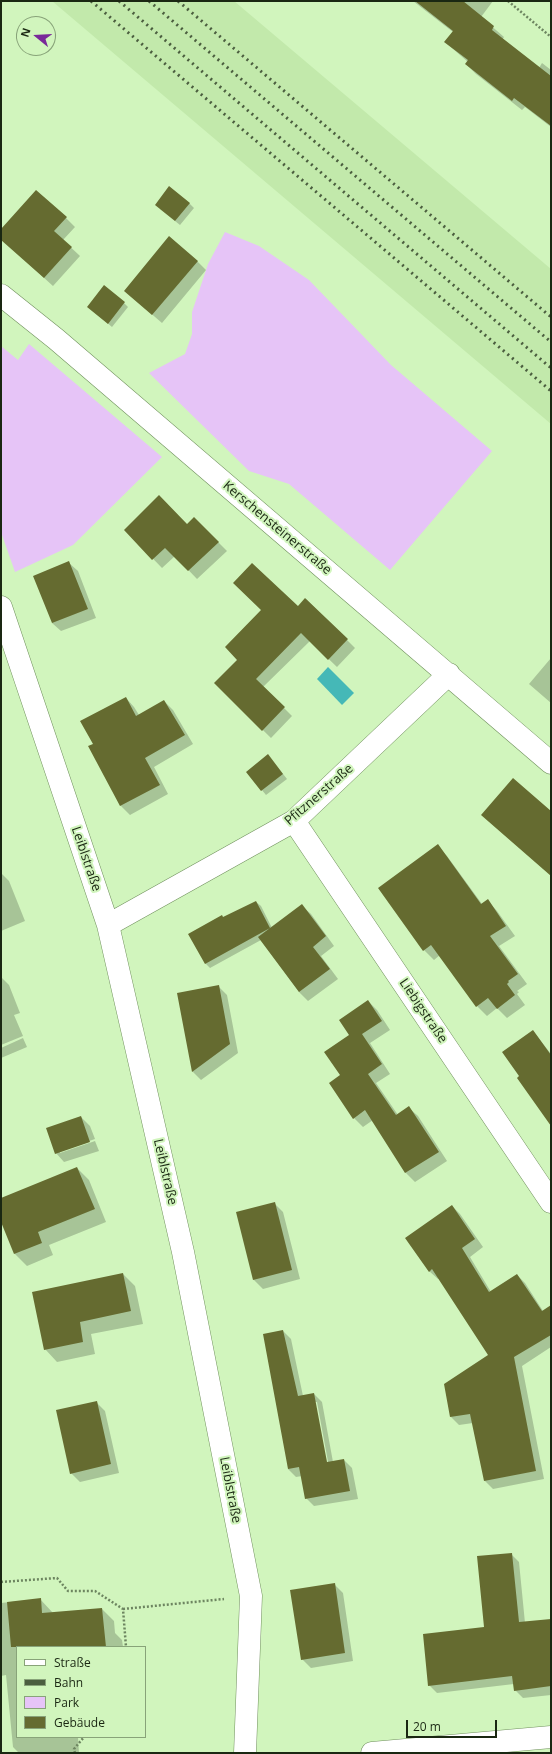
<!DOCTYPE html>
<html>
<head>
<meta charset="utf-8">
<style>
  body { margin:0 }
  #map { position:relative; width:552px; height:1754px; overflow:hidden; background:#d1f5bd; font-family:"Open Sans",sans-serif }
  canvas { display:block }
  .frame { position:absolute; inset:0; border:2px solid #1a2712; pointer-events:none }
  .legend { position:absolute; left:16px; top:1646px; width:130px; height:92px; box-sizing:border-box; background:#d1f5bd; border:1px solid #88a379; margin:0; padding:5px 7px; list-style:none; font-size:12px; color:#1a2712 }
  .legend li { display:flex; align-items:center; gap:8px; height:20px }
  .legend b { width:20px; border:1px solid #88a379 }
  .north { position:absolute; left:16px; top:16px; width:40px; height:40px; box-sizing:border-box; background:#d1f5bd; border:1px solid #88a379; border-radius:50%; rotate:288deg; font-size:11px; font-weight:700; line-height:16px; text-align:center; color:#1a2712 }
  .north::after { content:''; display:block; margin:auto; width:14px; height:18px; background:#792999; clip-path:polygon(50% 0,100% 100%,50% 72%,0 100%) }
  .scale { position:absolute; left:406px; top:1720px; width:91px; height:18px; box-sizing:border-box; border:2px solid #1a2712; border-top:0; padding-left:5px; font-size:12px; line-height:14px; white-space:nowrap; color:#1a2712; -webkit-text-stroke:3px #d1f5bd; paint-order:stroke }
</style>
</head>
<body>
<div id="map">
<canvas width="552" height="1754"></canvas>
<div class="frame"></div>
<ul class="legend">
<li><b style="height:5px;background:#fff"></b>Straße</li>
<li><b style="height:5px;background:#4b5e3f"></b>Bahn</li>
<li><b style="height:11px;background:#e6c4f7"></b>Park</li>
<li><b style="height:11px;background:#656b30"></b>Gebäude</li>
</ul>
<div class="north">N</div>
<div class="scale">20 m</div>
</div>
<script>
const context = document.querySelector('canvas').getContext('2d');
context.lineJoin = 'round';
function fillPath(path, color) { context.fillStyle = color; context.fill(path, 'evenodd'); }
function strokePath(path, color, width, dash) { context.strokeStyle = color; context.lineWidth = width; context.lineCap = dash ? 'butt' : 'round'; context.setLineDash(dash || []); context.stroke(path); }
function drawText(font, color, halo, rows, align = 'center') {
  context.font = font + ' "Open Sans",sans-serif'; context.lineWidth = 4; context.setLineDash([]); context.textBaseline = 'middle'; context.strokeStyle = halo; context.fillStyle = color; for (const [text, x, y, turn = 0] of rows) {
    context.save(); context.translate(x, y); context.rotate((+turn || 0) * Math.PI / 180); context.textAlign = isNaN(turn) ? turn : align; if (halo) context.strokeText(text, 0, 0); context.fillText(text, 0, 0); context.restore();
  }
}
fillPath(new Path2D(`
  M52,1H234L551,269V424Z`), '#c2e9ab');
fillPath(new Path2D(`
  M225,232L259,246L309,280L391,365L492,451L390,570L289,484L249,471L149,373L185,354L192,334V312L208,264Z
  M29,344L162,457L73,545L15,572L1,532V346L18,360Z`), '#e6c4f7');
fillPath(new Path2D(`
  M328,667L354,693L342,705L317,679Z`), '#45b8b7');
fillPath(new Path2D(`
  M413,1H493L481,17L504,37L502,40L539,68L542,63L551,70V127L525,107L522,110L476,74L466,64L468,62L445,42L453,32Z
  M189,203L194,208L180,225L160,209Z
  M66,218L75,227L63,240L80,256L53,286L1,239V231Z
  M197,261L206,270L162,323L125,291Z
  M124,303L128,307L112,327L93,311Z
  M187,525L203,527L227,551L197,579L175,556L162,568L125,530Z
  M69,563L78,571L96,618L61,631L52,623Z
  M306,599L355,648L337,667L310,641L263,687L292,716L271,738L215,683Z
  M551,658V703L529,684Z
  M126,698L134,707L139,715L164,701L173,710L193,744L154,767L168,794L130,815L121,806L90,746L94,744Z
  M272,760L287,779L266,795L247,772Z
  M437,846L447,856L482,904L488,901L497,911L515,936L499,946L527,984L517,991L519,992L517,994L525,1005L507,1018L497,1008L487,1016L477,1006L440,955L434,960L424,950Z
  M1,873L9,881L25,921L1,931Z
  M256,902L261,906L272,928L302,906L311,914L334,946L321,956L338,979L308,1001L299,992L261,940L210,968L206,964L190,935Z
  M1,977L9,985L20,1013L14,1015L23,1036L1,1045Z
  M218,986L227,995L238,1053L201,1080L193,1072L180,1003Z
  M368,1001L377,1010L390,1030L370,1043L390,1074L376,1083L398,1115L409,1108L418,1116L447,1161L415,1182L406,1173L373,1120L363,1127L354,1118L341,1076L350,1035Z
  M533,1031L551,1054V1125L521,1076Z
  M23,1038L27,1047L1,1058V1048Z
  M81,1117L90,1126L95,1139L60,1151V1153L95,1141L99,1151L64,1162L56,1153Z
  M77,1168L89,1180L106,1222L49,1245L53,1255L27,1266L15,1254L1,1219V1199Z
  M274,1203L283,1212L300,1279L263,1289L254,1280Z
  M452,1206L460,1214L483,1247L470,1257L491,1292L517,1275L525,1283L543,1311L551,1306V1347L522,1366L544,1479L493,1489L485,1481L473,1423L459,1425L451,1417L445,1384L490,1356L439,1278L438,1279L429,1271Z
  M123,1274L135,1286L143,1324L91,1334L95,1354L57,1362L45,1349Z
  M283,1331L291,1339L303,1396L314,1394L322,1402L333,1462L344,1460L352,1468L358,1499L314,1506L306,1498L302,1476L296,1477L288,1469ZM315,1402H317L329,1467H327Z
  M96,1402L105,1411L119,1473L80,1482L71,1473Z
  M511,1554L519,1562L525,1623L551,1620V1695L523,1698L515,1690L514,1684L437,1693L429,1685L485,1628Z
  M334,1584L343,1593L353,1661L311,1668L302,1659Z
  M40,1599L53,1613L102,1609L114,1621L115,1633L122,1640L123,1647H17V1737H78L79,1753H19L13,1747L6,1675L1,1676V1603Z`), '#0003');
fillPath(new Path2D(`
  M415,1H463L494,26L492,30L551,76V126L514,98L512,101L465,64L468,60L444,42L453,31Z
  M169,186L190,203L175,221L155,205Z
  M36,190L67,217L54,231L72,247L44,278L1,240V229Z
  M169,236L198,261L152,315L124,291Z
  M104,285L125,302L108,324L87,307Z
  M159,495L187,524L194,517L219,542L188,571L165,548L152,560L124,530Z
  M69,561L88,609L52,623L33,576Z
  M252,563L298,606L305,598L348,639L328,660L301,633L256,679L285,707L262,731L214,683L237,660L225,647L261,610L233,583Z
  M126,697L136,716L164,700L185,735L145,758L160,785L120,806L88,746L93,744L80,721Z
  M268,754L283,774L261,791L246,772Z
  M513,778L551,811V876L481,815Z
  M438,844L481,904L488,899L506,926L490,936L518,974L508,981L509,982L507,984L515,995L497,1009L488,998L476,1007L431,945L423,951L378,888Z
  M256,901L270,928L205,964L188,934L222,915L223,917Z
  M302,904L326,936L313,947L330,969L299,992L258,937Z
  M219,985L230,1044L192,1072L177,993Z
  M368,1000L382,1021L362,1034L382,1064L368,1074L396,1115L409,1106L439,1152L405,1173L365,1110L353,1119L329,1083L340,1075L324,1052L349,1035L339,1020Z
  M533,1030L551,1055V1126L517,1078L519,1076L502,1052Z
  M81,1116L90,1142L55,1154L46,1128Z
  M77,1167L95,1209L38,1232L42,1243L14,1254L1,1222V1198Z
  M275,1202L292,1270L253,1280L236,1212Z
  M452,1205L475,1239L462,1248L489,1292L517,1274L542,1311L551,1305V1335L514,1357L536,1471L484,1481L470,1414L450,1417L444,1384L488,1355L432,1269L429,1272L405,1238Z
  M123,1273L131,1311L80,1322L83,1342L44,1350L32,1292Z
  M283,1330L298,1396L314,1393L327,1462L344,1459L350,1491L305,1499L299,1467L288,1469L263,1334Z
  M97,1401L111,1464L70,1474L56,1410Z
  M512,1553L519,1622L551,1619V1686L514,1691L512,1676L428,1686L423,1634L484,1627L477,1556Z
  M335,1583L345,1653L301,1660L290,1590Z
  M41,1598L42,1613L102,1608L106,1647H11L7,1602Z`), '#656b30');
const minor = new Path2D(`
  M1,295L56,339L551,763
  M1,607L108,925L183,1252L251,1596L245,1753
  M294,821L551,1202
  M108,925L294,821L449,674
  M372,1753L551,1737`);
strokePath(minor, '#70905d', 23);
strokePath(new Path2D(`
  M508,1L551,37
  M1,1582L57,1578L68,1591H95L123,1609L126,1647
  M123,1609L224,1599
  M75,1753L74,1749L84,1737`), '#6d8560', 2.5, [2, 2]);
strokePath(minor, '#fff', 22);
strokePath(new Path2D(`
  M91,1L551,391
  M119,1L551,368
  M149,1L551,342
  M178,1L551,317`), '#4b5e3f', 3, [2, 4]);
drawText('13px', '#1a2712', '#d1f5bd', [
  ["Kerschensteinerstraße",277,528,40],
  ["Pfitznerstraße",319,795,-41],
  ["Leiblstraße",86,859,71],
  ["Liebigstraße",423,1011,56],
  ["Leiblstraße",165,1172,77],
  ["Leiblstraße",230,1490,79]
]);
</script>
</body>
</html>
